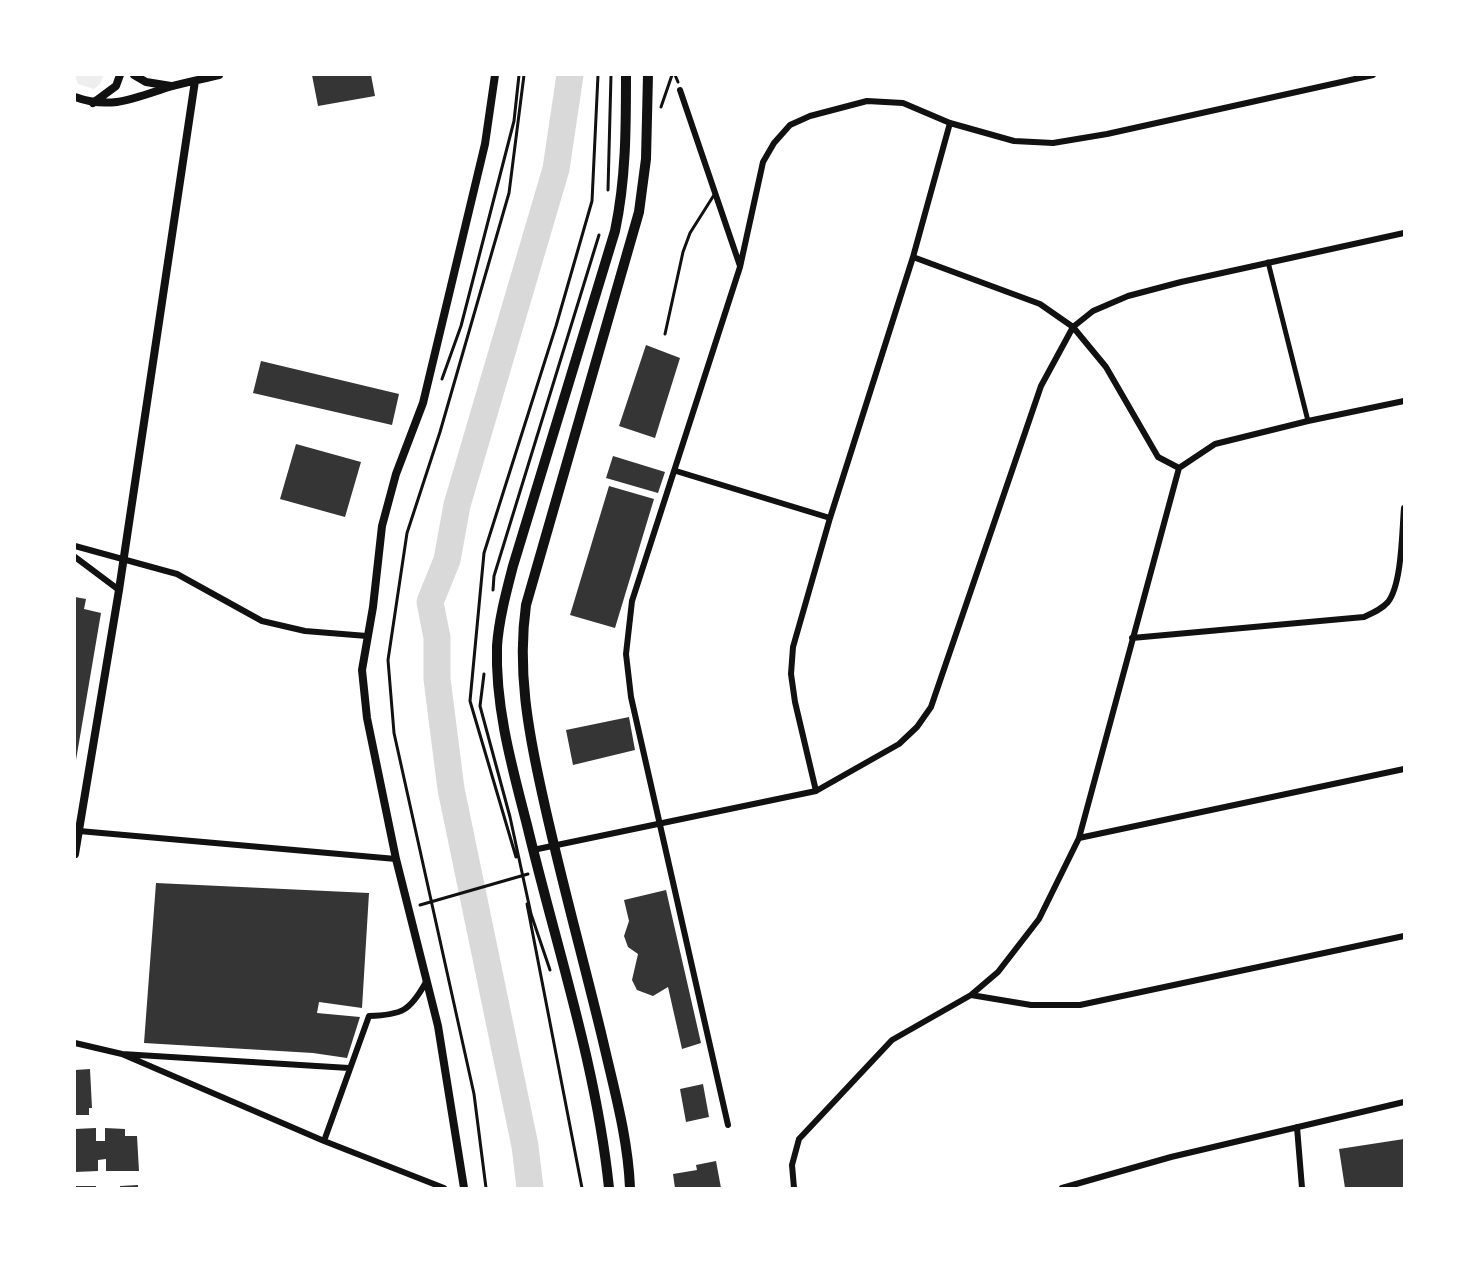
<!DOCTYPE html>
<html>
<head>
<meta charset="utf-8">
<style>
  body { margin:0 }
  #map { position:relative; width:1479px; height:1263px; overflow:hidden; background:#fff; font-family:"Titillium Web",sans-serif }
  canvas { display:block }
  .frame { position:absolute; inset:0; border:76px solid #fff; pointer-events:none }
</style>
</head>
<body>
<div id="map">
<canvas width="1479" height="1263"></canvas>
<div class="frame"></div>
</div>
<script>
const context = document.querySelector('canvas').getContext('2d');
context.lineJoin = 'round';
function fillPath(path, color) { context.fillStyle = color; context.fill(path, 'evenodd'); }
function strokePath(path, color, width, dash) { context.strokeStyle = color; context.lineWidth = width; context.lineCap = dash ? 'butt' : 'round'; context.setLineDash(dash || []); context.stroke(path); }
fillPath(new Path2D(`
  M75,75H104L100,84L94,89L78,84Z`), '#eee');
strokePath(new Path2D(`
  M530,1188L525,1146L451,789L437,679V638L430,602L447,560L457,505L556,169L570,75`), '#d9d9d9', 27);
fillPath(new Path2D(`
  M312,75H371L375,96L318,106Z
  M646,345L680,358L655,438L619,426Z
  M261,361L399,394L392,425L253,393Z
  M296,444L361,462L345,517L280,499Z
  M613,456L665,472L658,493L606,478Z
  M609,486L654,499L615,628L570,615Z
  M75,597L86,599L84,609L101,613L76,760Z
  M629,717L635,750L573,765L566,730Z
  M156,883L369,893L362,1008L319,1002L317,1013L360,1017L347,1058L313,1053L144,1043Z
  M666,890L701,1043L682,1049L668,987L653,996L637,990L632,980L638,954L628,947L624,936L629,921L624,900Z
  M90,1069L92,1108H89V1115H75V1070Z
  M703,1084L709,1117L686,1122L680,1089Z
  M96,1128V1141H105V1128L125,1129V1136H137L139,1171H106V1159L98,1160V1171L75,1172V1129Z
  M1404,1139V1188H1345L1339,1149Z
  M716,1161L721,1188H675L673,1174L697,1170L696,1165Z
  M138,1185V1188H120V1186Z
  M75,1186H96V1188H75Z`), '#353535');
strokePath(new Path2D(`
  M675,75L678,82
  M661,107L672,75
  M608,190L611,75
  M442,379L461,326L514,121L519,75
  M493,590L494,576L599,235
  M484,674L480,706L510,817L531,914L550,970
  M516,857L470,701L484,553L556,326L592,201L598,75
  M527,904L582,1188
  M420,905L528,874
  M486,1188L474,1094L394,733L388,660L407,533L440,432L509,193L524,75`), '#111', 3);
strokePath(new Path2D(`
  M665,334L683,252L690,233L714,195`), '#111', 3);
strokePath(new Path2D(`
  M1268,262L1308,421`), '#111', 5);
strokePath(new Path2D(`
  M680,90L740,266
  M913,257L1040,304L1073,327L1106,367L1158,457L1179,468
  M1179,468L1215,444L1308,421L1404,401
  M676,471L830,518
  M75,546L177,574L262,621L305,631L367,636
  M75,557L119,590
  M1132,638L1364,617C1373,613 1382,609 1388,602C1402,584 1402,531 1404,508
  M816,791L795,702L791,674L793,647L830,518L913,257L950,123
  M79,831L396,859
  M1079,838L1404,769
  M533,850L816,791L899,744L917,727L931,707L1041,386L1073,327L1093,311L1128,296L1181,282L1404,233
  M971,995L1031,1005H1080L1404,936
  M75,1043L122,1054L349,1068
  M122,1054L324,1141L444,1188
  M728,1125L631,697L626,654L632,601L740,267L763,162L774,143L790,125L810,116L867,101L903,103L950,123L1014,141L1053,143L1107,134L1373,75
  M1297,1127L1302,1188
  M324,1141L369,1016C402,1015 410,1011 426,982
  M794,1188L792,1165L799,1139L892,1040L971,995L998,972L1039,919L1079,838L1179,468
  M1062,1188L1171,1157L1404,1102`), '#111', 6);
strokePath(new Path2D(`
  M134,75L146,82L171,86
  M75,97C111,110 135,98 169,87C186,82 203,79 219,75
  M93,103L116,86L120,75
  M75,854L119,590L195,81
  M464,1188L438,1026L396,859L367,718L362,670L373,607L382,526L396,474L423,403L485,144L495,75`), '#111', 8);
strokePath(new Path2D(`
  M609,1188C596,1064 556,946 527,825C512,767 495,707 497,646C499,619 506,593 513,566L615,231C626,179 626,128 626,75
  M630,1188C628,1138 614,1089 603,1041C583,958 560,876 542,793C528,730 517,670 526,605L639,212L646,159L648,75`), '#111', 10);
</script>
</body>
</html>
